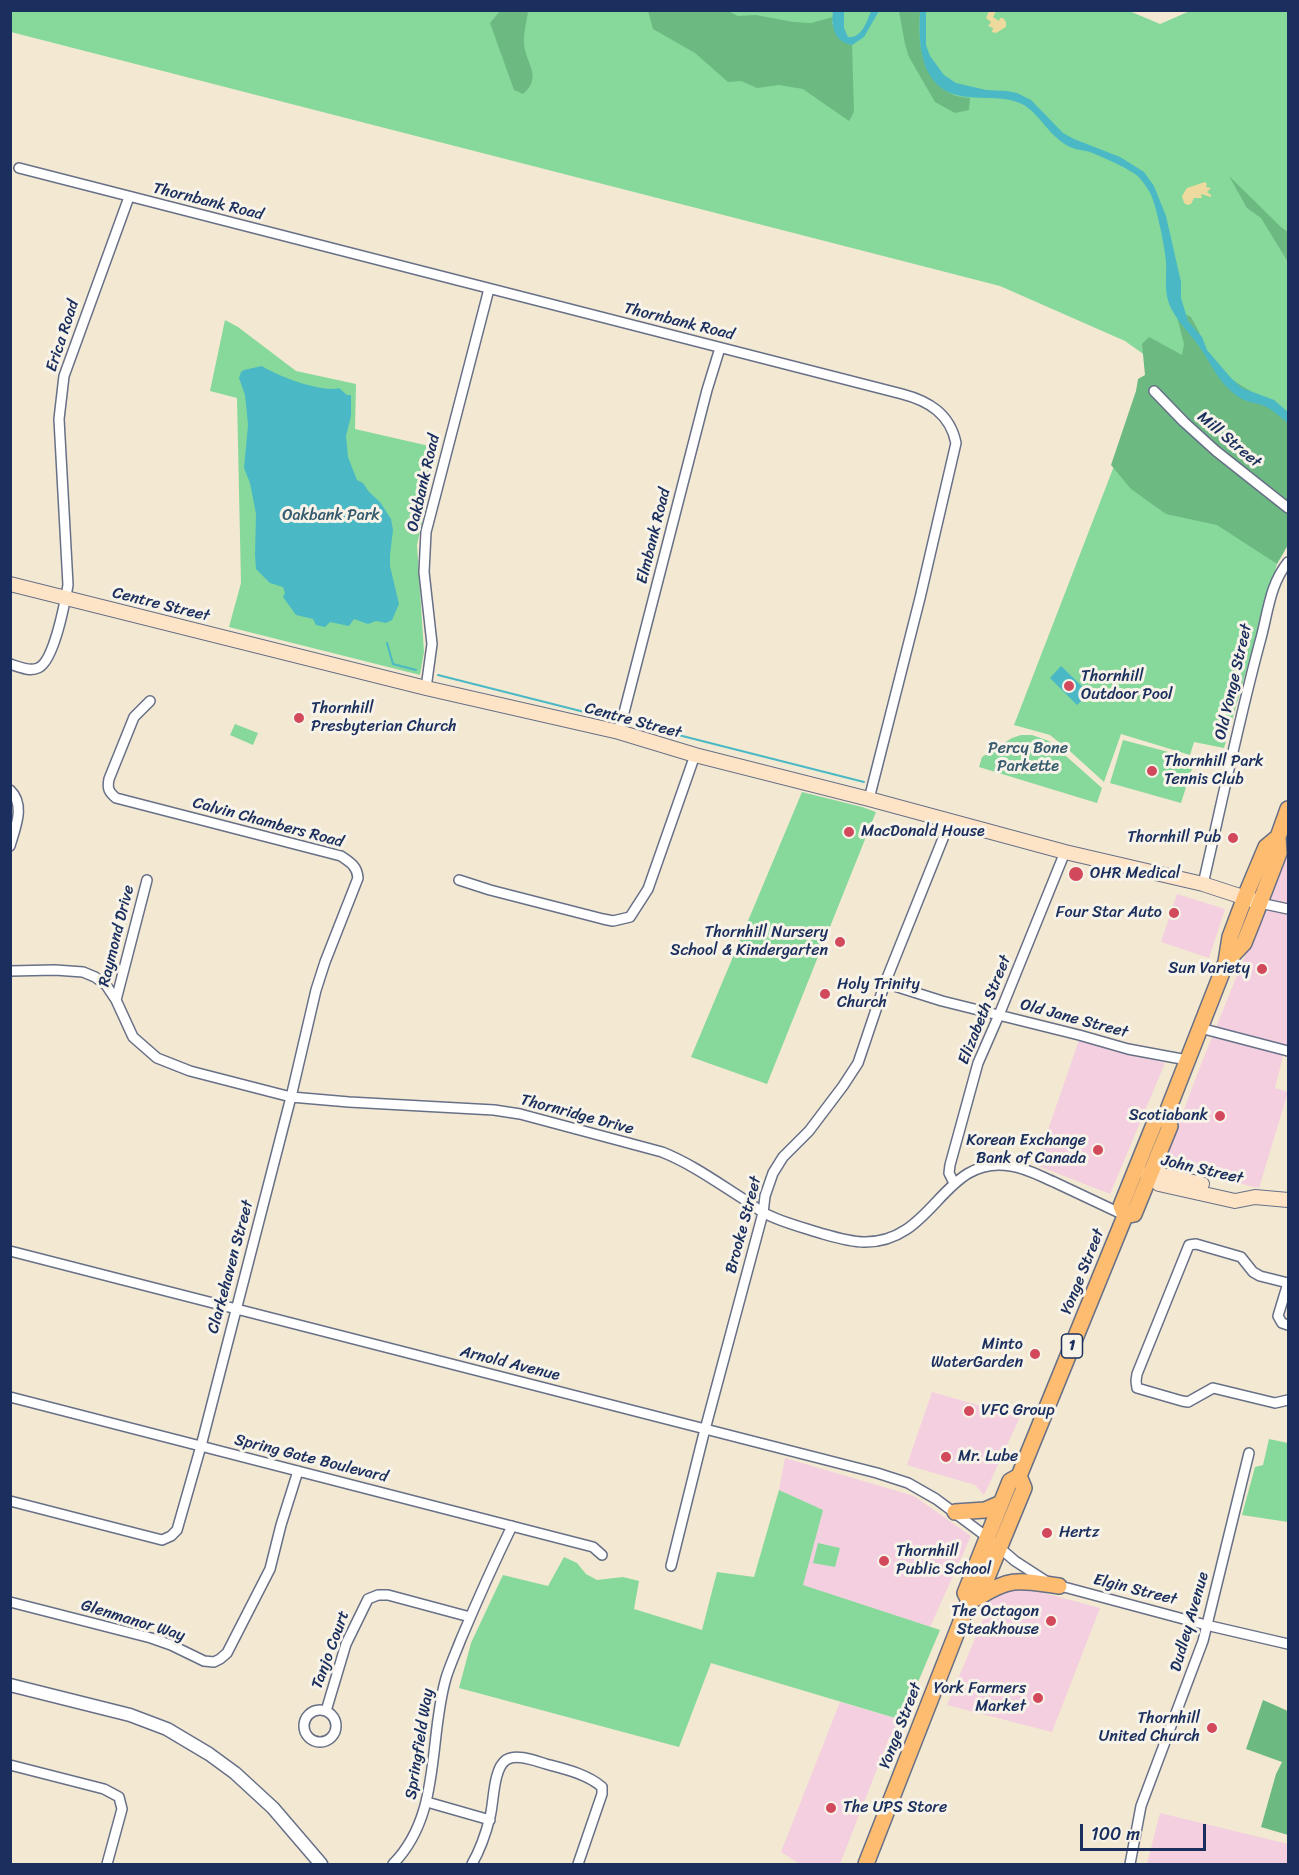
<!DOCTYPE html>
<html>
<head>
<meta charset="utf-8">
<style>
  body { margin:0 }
  #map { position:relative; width:1299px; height:1875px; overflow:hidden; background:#f3e8d2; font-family:Sriracha,sans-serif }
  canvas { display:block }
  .frame { position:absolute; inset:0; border:12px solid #1b2f5e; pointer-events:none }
  .scale { position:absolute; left:1080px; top:1824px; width:126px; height:27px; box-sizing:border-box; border:3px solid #1b2f5e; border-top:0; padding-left:8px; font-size:18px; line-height:21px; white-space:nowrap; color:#1b2f5e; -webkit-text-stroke:4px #f7f3e8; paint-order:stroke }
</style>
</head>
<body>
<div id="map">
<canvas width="1299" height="1875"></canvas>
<div class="frame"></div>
<div class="scale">100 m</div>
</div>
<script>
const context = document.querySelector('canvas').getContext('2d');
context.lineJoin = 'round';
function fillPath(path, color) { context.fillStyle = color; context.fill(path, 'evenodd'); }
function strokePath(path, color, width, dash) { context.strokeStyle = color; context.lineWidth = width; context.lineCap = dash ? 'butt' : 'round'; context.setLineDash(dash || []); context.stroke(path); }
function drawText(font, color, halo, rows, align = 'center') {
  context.font = font + ' Sriracha,sans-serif'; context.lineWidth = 6; context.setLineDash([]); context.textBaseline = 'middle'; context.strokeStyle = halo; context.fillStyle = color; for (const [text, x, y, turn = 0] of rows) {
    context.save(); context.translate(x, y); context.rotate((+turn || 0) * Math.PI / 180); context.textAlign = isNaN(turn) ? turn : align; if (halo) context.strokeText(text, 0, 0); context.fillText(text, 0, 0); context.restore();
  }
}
fillPath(new Path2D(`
  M1288,849V1044H1286L1275,1088L1288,1092L1259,1188L1163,1165L1200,1067Z
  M1177,894L1225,909L1209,958L1161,942Z
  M1079,1040L1165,1063L1110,1194L1036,1165Z
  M932,1392L1020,1417L984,1495L975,1485L907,1465Z
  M785,1458L914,1496L971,1536L930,1627L802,1585L822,1510L779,1490Z
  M1015,1585L1100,1608L1052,1732L947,1705L995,1591Z
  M840,1702L902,1720L889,1738L840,1864H800L781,1852Z
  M1160,1813L1288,1844V1864H1147Z`), '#f3cfe0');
fillPath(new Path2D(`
  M1127,10L1160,24L1190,11H1288V457L1125,341L1000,286L11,32L10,11Z
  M225,320L238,327L296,371L356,384L355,429L438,448L417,545L424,652L420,675L229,627L241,583L237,398L210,391Z
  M1121,448L1277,564L1224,748L1194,742L1190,755L1121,734L1104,782L1072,753L1050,735L1014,725Z
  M235,724L258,733L253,745L230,735Z
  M1021,735H1032L1049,741L1102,788L1097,803L979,767L982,757L1012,738Z
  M1123,740L1195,759L1181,803L1110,783Z
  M802,792L862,807L876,812L767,1084L691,1057Z
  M1269,1439L1288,1443V1522L1242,1515L1255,1467L1263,1465Z
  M779,1490L823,1510L803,1585L940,1630L902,1720L711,1663L679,1747L459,1688L471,1643L503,1575L548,1586L564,1557L577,1563L586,1574L597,1580L623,1577L639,1581L634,1609L702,1630L717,1572L754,1577Z
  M818,1543L840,1548L835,1567L813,1563Z`), '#86d99a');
fillPath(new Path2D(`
  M500,11H528C527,22 523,32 524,44C526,64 543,77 523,94L514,90L490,23Z
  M648,11H728L738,16L756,15L793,22L811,23L833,17L832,24L848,44L852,45L854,112L849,121L803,89L779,85L757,88L741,81L728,82L695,53L653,29Z
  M899,11H920C918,42 920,78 952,94C957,97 964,97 970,98L969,110L955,113L935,102L909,57L905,44Z
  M1229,176L1281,227L1288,232V262L1261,218L1247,208Z
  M1175,309L1191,317L1199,332L1207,359L1229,378L1288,414V545L1277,564L1217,525L1166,514L1131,489L1111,465L1136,391L1138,379L1145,375L1142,344L1149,337L1182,355L1184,344Z
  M1263,1700L1288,1711V1835L1261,1827L1276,1774L1282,1762L1246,1749Z`), '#6cb982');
fillPath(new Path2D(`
  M989,11H996L993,17L999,21L1000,18H1003L1006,22V27L996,33L992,32L993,28L988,26L991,22L986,18Z
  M1205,182L1207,184L1206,187L1211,188L1207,192L1211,195V197L1201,194L1202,198H1194L1191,204L1187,205L1184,203L1182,196L1187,188Z`), '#eeda9e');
fillPath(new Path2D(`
  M833,11H844V28L848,37C861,39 867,22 871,11H879L864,37L852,45C834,42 831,26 833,11Z
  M920,11H926V45L930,56L944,75L956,83L986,90L1007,91L1017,93L1031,100L1063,133L1074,139L1120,157L1144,172L1154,186L1166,216L1181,282V298L1188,321L1202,337L1207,350L1231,378L1242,388L1274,400L1288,412V423C1280,417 1271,408 1262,405C1253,402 1245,402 1237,396C1218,382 1212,365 1199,346C1190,334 1179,323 1172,310C1163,293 1167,279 1166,261C1165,249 1156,201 1149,191C1146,186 1140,177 1135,174C1121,165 1105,158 1090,152C1083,150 1075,150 1068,146C1048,135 1039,113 1022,104C1005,96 986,99 968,97C921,93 918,48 920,11Z
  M262,366C277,376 322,393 339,388L347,395H351V416L346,436L348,457L357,480L363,483L369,492L380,502L391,519L393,530L390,555V566L399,604L392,620L386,623L376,621L368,624L354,619L349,626L330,622L325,627L316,625L313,619L296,615L283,597L285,593L283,587L270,583L256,569L255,555L256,514L250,483L244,468L248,425L245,395L239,378L241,372L244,370Z
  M1061,666L1089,693L1077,705L1050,678Z`), '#4bb8c5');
strokePath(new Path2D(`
  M387,643L393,664L416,670
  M438,675L616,720
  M631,723L864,782`), '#4bb8c5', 2);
const minor = new Path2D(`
  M19,168L902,394C929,401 950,414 956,443L920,598L869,799
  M1154,391L1184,422L1216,451L1288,508
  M10,664C19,667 30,672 38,668C54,662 65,602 68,585L59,419L64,376L129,197
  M426,688L432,644L424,572L426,532L489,289
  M619,732L707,390L720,348
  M10,790C26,805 15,828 10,846
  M459,880L490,890L603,919L613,921L630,917L648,889L695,755
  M1203,884C1222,802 1239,719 1261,638C1268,612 1270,584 1288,562
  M1260,903L1288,909
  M10,971L55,970L83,972L95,977L106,985L116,1000L133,1037L157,1058L190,1071L291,1097L349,1102L494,1110L520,1114L662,1152C692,1164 718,1183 745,1200C751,1204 757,1209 764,1213C781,1222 801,1227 820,1233C834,1237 850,1242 864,1242C935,1243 942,1154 1011,1166C1026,1168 1040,1176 1054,1182C1077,1193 1101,1204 1124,1215
  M885,983L942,1001L1079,1035L1128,1049L1187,1060
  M116,1000L147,880
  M1200,1028L1288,1051
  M954,1183L949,1173L950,1165L978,1063L999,1015L1065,852
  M10,1251L877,1473L908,1483L936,1499L987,1537L1015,1561L1049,1583L1206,1625L1288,1644
  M1288,1283L1260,1276L1253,1272L1241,1257L1196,1244L1189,1245L1137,1374L1136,1381L1137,1388L1182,1401L1188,1402L1213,1388L1275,1403L1288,1400
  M1288,1283L1278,1316L1282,1323L1288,1325
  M10,1397L593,1547L602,1555
  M10,1501L162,1540L171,1536L177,1530L201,1446L291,1097L316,990L325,962L358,878C357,866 350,862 341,856L116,798C109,792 107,789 109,779L134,717L150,701
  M671,1566L703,1437L763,1213L765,1196L773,1173L783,1157L809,1131L843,1086L858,1063L885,983L950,821
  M10,1602L151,1638L171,1645L204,1661L214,1662L220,1659L227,1653L270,1569L281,1525L298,1471
  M304 1726a16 16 0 1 1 32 0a16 16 0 1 1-32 0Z
  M326,1711L346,1644L368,1599L378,1595H388L470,1617
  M10,1765L104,1789L119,1797L122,1809L107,1864
  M427,1802L490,1820
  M393,1864C442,1814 428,1740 446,1678C450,1665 456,1652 461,1639C477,1601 494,1563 512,1526
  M472,1864C480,1850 486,1833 490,1817C494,1802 493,1769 506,1760C516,1753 536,1761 546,1764C565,1769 587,1774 602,1787V1794L578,1864
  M1130,1864L1141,1806L1203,1641L1249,1453`);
const tertiary = new Path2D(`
  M10,1685L130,1715L167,1729L209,1754L235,1773L273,1808L321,1864`);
const secondary = new Path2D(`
  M10,584L426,688L619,732L695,755L869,799L1065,852L1203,884L1255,901
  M1147,1174L1163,1175L1202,1184
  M1150,1175L1159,1184L1235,1201L1255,1197L1288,1200`);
const primary = new Path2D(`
  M1226,962L1244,943L1254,918L1279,853L1278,837L1288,809
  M1125,1216L1134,1214L1170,1126L1166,1115
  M955,1512L985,1510L1001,1503
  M979,1597C1013,1576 1021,1581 1059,1586
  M969,1601L965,1593L1010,1481L1019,1476L1125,1216L1121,1206L1155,1122L1166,1115L1226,962L1230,937L1245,897L1266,847L1278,837
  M866,1864L969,1601L979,1597L1024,1488L1019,1476`);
strokePath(minor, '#677087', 12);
strokePath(tertiary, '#677087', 15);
strokePath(secondary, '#677087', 16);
strokePath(primary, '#677087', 18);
strokePath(minor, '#fff', 9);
strokePath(tertiary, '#fff', 12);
strokePath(secondary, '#fee4c6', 14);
strokePath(primary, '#fdbc70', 15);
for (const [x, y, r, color] of [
  [1069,686,6,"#d1495b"],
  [299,718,6,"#d1495b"],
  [1152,771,6,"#d1495b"],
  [849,832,6,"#d1495b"],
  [1233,838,6,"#d1495b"],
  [1076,874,8,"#d1495b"],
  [1174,913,6,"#d1495b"],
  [840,942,6,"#d1495b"],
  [1262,969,6,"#d1495b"],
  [825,994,6,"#d1495b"],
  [1220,1116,6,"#d1495b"],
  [1098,1150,6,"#d1495b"],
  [1035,1354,6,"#d1495b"],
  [969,1411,6,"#d1495b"],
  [946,1457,6,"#d1495b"],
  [1047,1533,6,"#d1495b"],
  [884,1561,6,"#d1495b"],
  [1051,1621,6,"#d1495b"],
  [1038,1698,6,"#d1495b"],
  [1212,1728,6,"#d1495b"],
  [831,1808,6,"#d1495b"]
]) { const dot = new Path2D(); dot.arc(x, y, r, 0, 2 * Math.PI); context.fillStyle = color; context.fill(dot); strokePath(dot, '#f7f3e8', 2); }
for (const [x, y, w] of [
  [1072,1346,21]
]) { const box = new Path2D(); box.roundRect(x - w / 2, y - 12, w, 24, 4.5); context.fillStyle = '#f7f3e8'; context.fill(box); strokePath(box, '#1b2f5e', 1.5); }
drawText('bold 15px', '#1b2f5e', null, [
  ["1",1072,1346]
]);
drawText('16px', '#1b2f5e', '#f7f3e8', [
  ["Thornbank Road",208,202,14],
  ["Thornbank Road",679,322,14],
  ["Erica Road",63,336,-72],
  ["Mill Street",1229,440,40],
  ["Oakbank Road",424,483,-77],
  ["Elmbank Road",654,536,-76],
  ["Centre Street",161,605,14],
  ["Old Yonge Street",1234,682,-77],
  ["Centre Street",633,721,15],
  ["Calvin Chambers Road",268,823,15],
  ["Raymond Drive",117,936,-76],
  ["Elizabeth Street",985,1010,-68],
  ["Old Jane Street",1074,1019,15],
  ["Thornridge Drive",577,1115,15],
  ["John Street",1202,1170,13],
  ["Brooke Street",744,1225,-75],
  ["Clarkehaven Street",231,1267,-75],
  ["Yonge Street",1083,1272,-68],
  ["Arnold Avenue",510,1364,14],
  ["Spring Gate Boulevard",311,1459,14],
  ["Elgin Street",1135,1590,14],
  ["Glenmanor Way",133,1621,17],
  ["Dudley Avenue",1190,1622,-74],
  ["Tanjo Court",331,1650,-70],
  ["Yonge Street",901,1726,-69],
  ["Springfield Way",420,1744,-81]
]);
drawText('16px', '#365a6d', '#f7f3e8', [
  ["Oakbank Park",331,516],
  ["Percy Bone",1028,749],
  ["Parkette",1028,767]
]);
drawText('16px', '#1b2f5e', '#f7f3e8', [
  ["Thornhill",1081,677],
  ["Outdoor Pool",1081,695],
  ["Thornhill",311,709],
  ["Presbyterian Church",311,727],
  ["Thornhill Park",1164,762],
  ["Tennis Club",1164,780],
  ["MacDonald House",861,832],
  ["Thornhill Pub",1221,838,"right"],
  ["OHR Medical",1090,874],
  ["Four Star Auto",1162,913,"right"],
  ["Thornhill Nursery",828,933,"right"],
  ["School & Kindergarten",828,951,"right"],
  ["Sun Variety",1250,969,"right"],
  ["Holy Trinity",837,985],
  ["Church",837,1003],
  ["Scotiabank",1208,1116,"right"],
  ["Korean Exchange",1086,1141,"right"],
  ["Bank of Canada",1086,1159,"right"],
  ["Minto",1023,1345,"right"],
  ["WaterGarden",1023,1363,"right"],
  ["VFC Group",981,1411],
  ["Mr. Lube",958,1457],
  ["Hertz",1059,1533],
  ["Thornhill",896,1552],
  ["Public School",896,1570],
  ["The Octagon",1039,1612,"right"],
  ["Steakhouse",1039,1630,"right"],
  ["York Farmers",1026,1689,"right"],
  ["Market",1026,1707,"right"],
  ["Thornhill",1200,1719,"right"],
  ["United Church",1200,1737,"right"],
  ["The UPS Store",843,1808]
], 'left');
</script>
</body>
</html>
